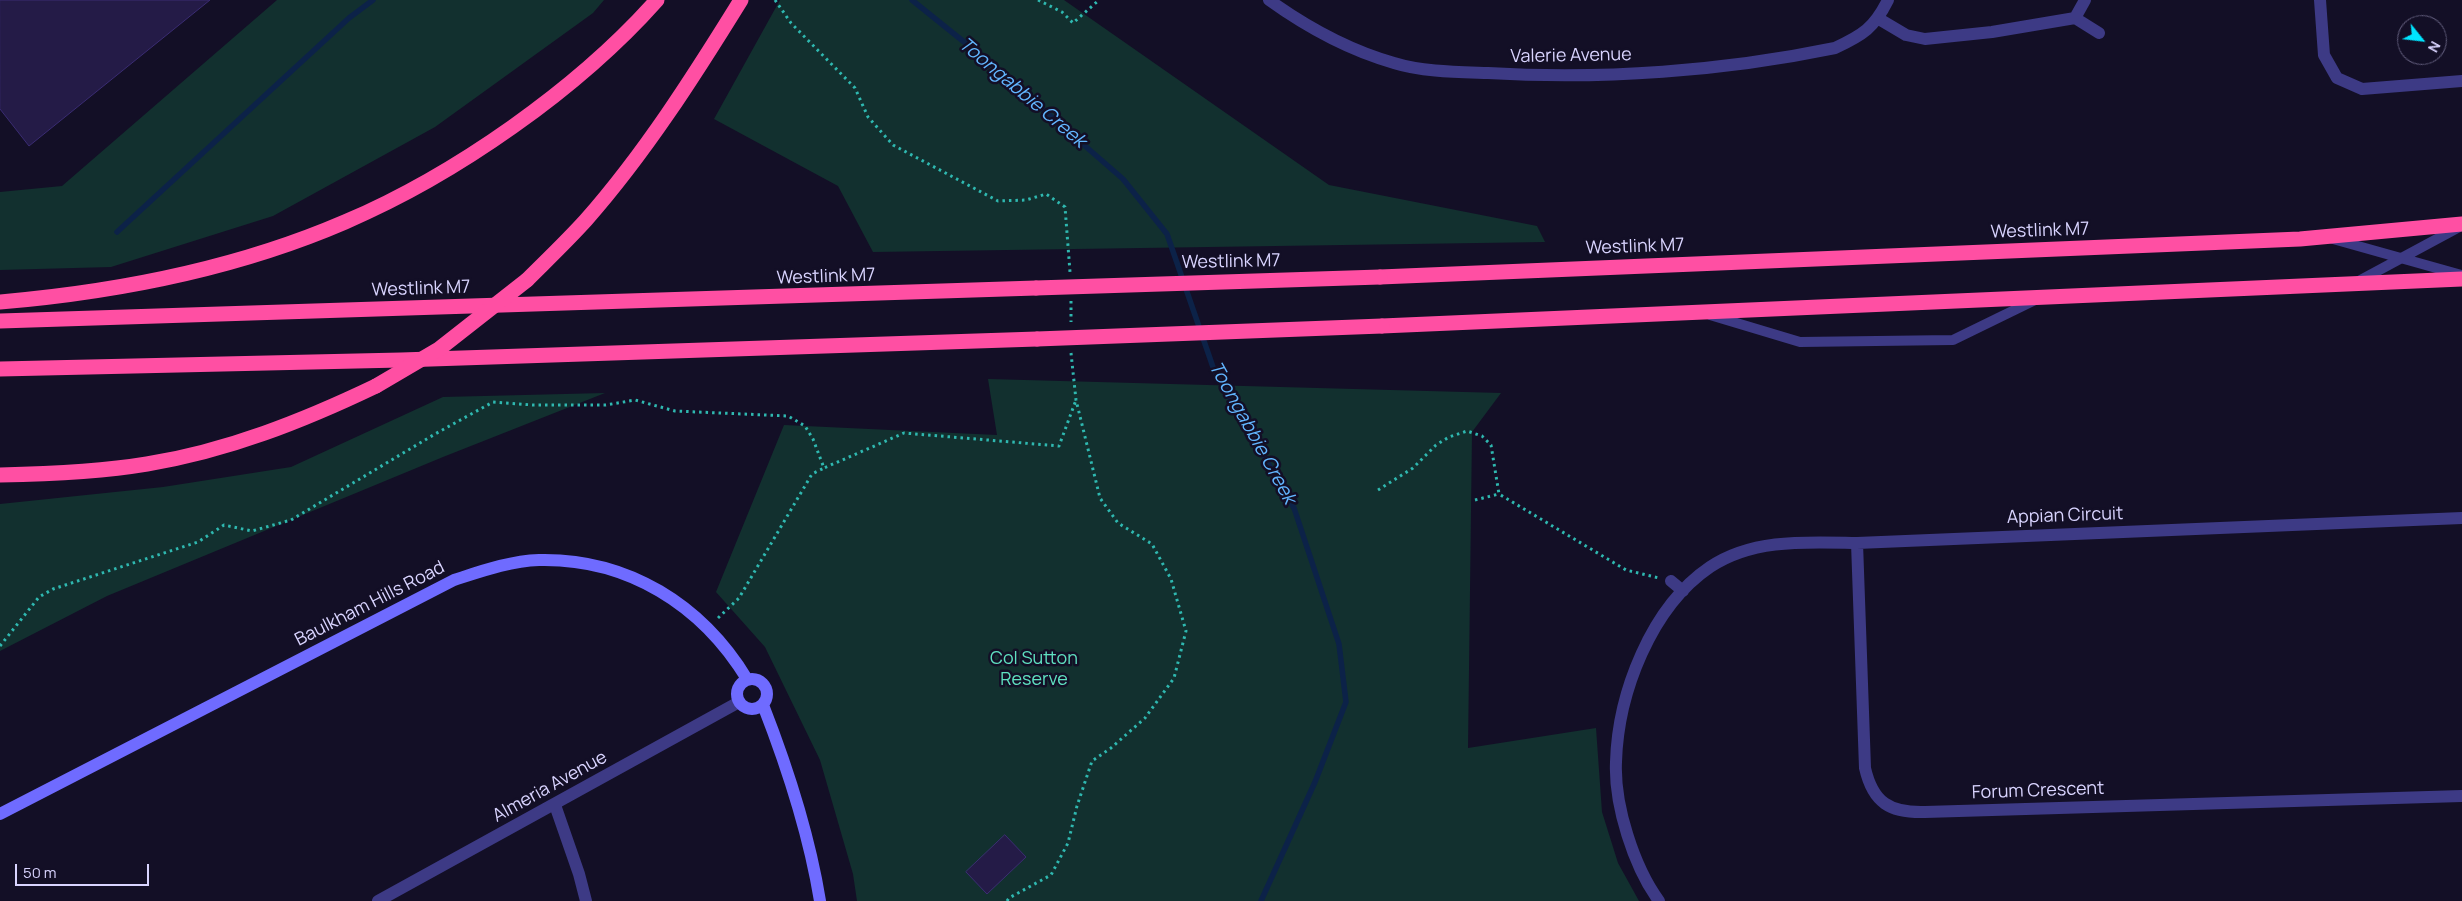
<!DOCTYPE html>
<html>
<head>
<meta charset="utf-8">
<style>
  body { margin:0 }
  #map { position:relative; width:2462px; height:901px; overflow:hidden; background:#130f26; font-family:Manrope,sans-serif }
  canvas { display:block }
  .north { position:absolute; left:2397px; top:15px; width:50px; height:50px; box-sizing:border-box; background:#130f26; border:1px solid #625e7d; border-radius:50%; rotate:119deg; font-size:14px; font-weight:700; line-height:20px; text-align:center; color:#d9d4ff }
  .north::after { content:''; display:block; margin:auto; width:18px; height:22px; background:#00e5ff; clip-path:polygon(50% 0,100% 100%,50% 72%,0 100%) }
  .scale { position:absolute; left:15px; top:864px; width:134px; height:22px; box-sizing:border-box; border:2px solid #d9d4ff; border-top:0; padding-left:6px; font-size:15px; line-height:18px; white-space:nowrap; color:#d9d4ff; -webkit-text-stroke:4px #130f26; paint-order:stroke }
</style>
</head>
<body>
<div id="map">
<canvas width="2462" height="901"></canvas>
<div class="north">N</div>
<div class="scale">50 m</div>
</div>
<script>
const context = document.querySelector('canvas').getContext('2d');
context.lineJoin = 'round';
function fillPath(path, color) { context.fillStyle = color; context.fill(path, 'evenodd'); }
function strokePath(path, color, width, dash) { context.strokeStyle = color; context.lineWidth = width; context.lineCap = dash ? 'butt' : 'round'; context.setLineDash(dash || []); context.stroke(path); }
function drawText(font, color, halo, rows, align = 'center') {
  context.font = font + ' Manrope,sans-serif'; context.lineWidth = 5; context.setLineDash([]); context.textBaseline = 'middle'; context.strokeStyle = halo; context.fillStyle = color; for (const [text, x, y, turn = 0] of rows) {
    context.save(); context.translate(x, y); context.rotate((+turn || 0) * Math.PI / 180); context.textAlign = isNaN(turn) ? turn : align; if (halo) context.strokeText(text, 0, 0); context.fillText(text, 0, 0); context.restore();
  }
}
fillPath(new Path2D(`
  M277,0H604L593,13L435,127L273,216L111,267L0,270V192L62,186Z
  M780,0H1064L1329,185L1537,226L1545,242L873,252L838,186L714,119Z
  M988,379L1501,393L1472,432L1468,748L1596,728L1602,812L1618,863L1639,901H857L853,874L820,760L765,647L716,592L784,425L997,435Z
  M605,393L443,457L107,596L0,651V504L163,487L291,467L443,397Z`), '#12302f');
strokePath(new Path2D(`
  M912,0L984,58L1123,179L1167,234L1214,370L1294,508L1339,644L1346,702L1315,782L1261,901
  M117,232L349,18L373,0`), '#0c2248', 5.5);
const building = new Path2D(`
  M0,0H210L29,146L0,109Z
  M1005,835L1026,857L987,894L966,872Z`);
fillPath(building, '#241b47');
strokePath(building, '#3b2d73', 1);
strokePath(new Path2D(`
  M775,0L791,23L855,88L868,117L893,145L998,201L1026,200L1046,194L1065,207L1070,272
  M1038,0L1062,12L1073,23L1099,0
  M1071,301V322
  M1378,490L1413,468L1436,445L1449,437L1467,431L1482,436L1491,445L1499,494L1626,570L1659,578
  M1475,500L1499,494
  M718,618L739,598L812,474L824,468
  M0,646L39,597L53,589L198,542L224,525L252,531L291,520L435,434L493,402L533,405H606L635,400L675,411L788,416L805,426L813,439L824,468L904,433L1059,446L1076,400
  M1007,901L1009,898L1051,875L1068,843L1077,806L1092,761L1111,748L1145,718L1174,678L1186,631L1171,579L1152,544L1118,523L1100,498L1076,400L1071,353`), '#2fb8b0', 3, [2.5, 4]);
strokePath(new Path2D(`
  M2333,239L2461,275
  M2357,282L2461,226
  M1710,315L1800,342L1953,340L2035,300`), '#3d3a85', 10);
strokePath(new Path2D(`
  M1269,0C1308,28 1348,50 1394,63C1423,72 1457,72 1488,73C1602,80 1724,71 1835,48C1863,35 1874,28 1888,0
  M2085,0L2075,18L2099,33
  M2320,0L2324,55L2337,78L2362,89L2462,81
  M1879,19L1906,35L1925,39L1992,32L2075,18
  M1857,543L1865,768C1873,803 1890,813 1925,812L2462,796
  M1671,581L1683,591
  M555,805L579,874L586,901
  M378,901L739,702
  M1659,901C1634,867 1614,805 1616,762C1618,693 1651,607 1710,567C1753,538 1808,542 1857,543L2462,518`), '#3d3a85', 12);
strokePath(new Path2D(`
  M737 694a15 15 0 1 1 30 0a15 15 0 1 1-30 0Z
  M763,705C788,769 809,833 820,901
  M0,814L454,580C482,571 510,561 539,560C628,558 702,605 747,679`), '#6f6bff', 12);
strokePath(new Path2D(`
  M1380,277L2300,239L2462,224
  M527,280C547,260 567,241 586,220C645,153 694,76 741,0
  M0,302C117,292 236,269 345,222C455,175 578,89 657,0
  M0,321L1036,288
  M1382,326L2462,279
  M0,369L401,360L1037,339
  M0,475C49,474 99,472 147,464C227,451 303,421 376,386`), '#ff4fa3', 15);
strokePath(new Path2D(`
  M1036,288L1380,277
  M1037,339L1382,326
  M376,386L439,349L527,280`), '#ff4fa3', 15);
drawText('18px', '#d9d4ff', '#130f26', [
  ["Valerie Avenue",1571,56,-1],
  ["Westlink M7",2040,231,-2],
  ["Westlink M7",1635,247,-2],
  ["Westlink M7",1231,262,-1],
  ["Westlink M7",826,277,-2],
  ["Westlink M7",421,289,-2],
  ["Appian Circuit",2065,516,-2],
  ["Baulkham Hills Road",370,604,-27],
  ["Almeria Avenue",550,787,-29],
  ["Forum Crescent",2038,791,-2]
]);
drawText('18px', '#5fe0c0', '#130f26', [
  ["Col Sutton",1034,659],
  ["Reserve",1034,680]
]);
drawText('italic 19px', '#62b6ff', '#130f26', [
  ["Toongabbie Creek",1022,93,40],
  ["Toongabbie Creek",1252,433,61]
]);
</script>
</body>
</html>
